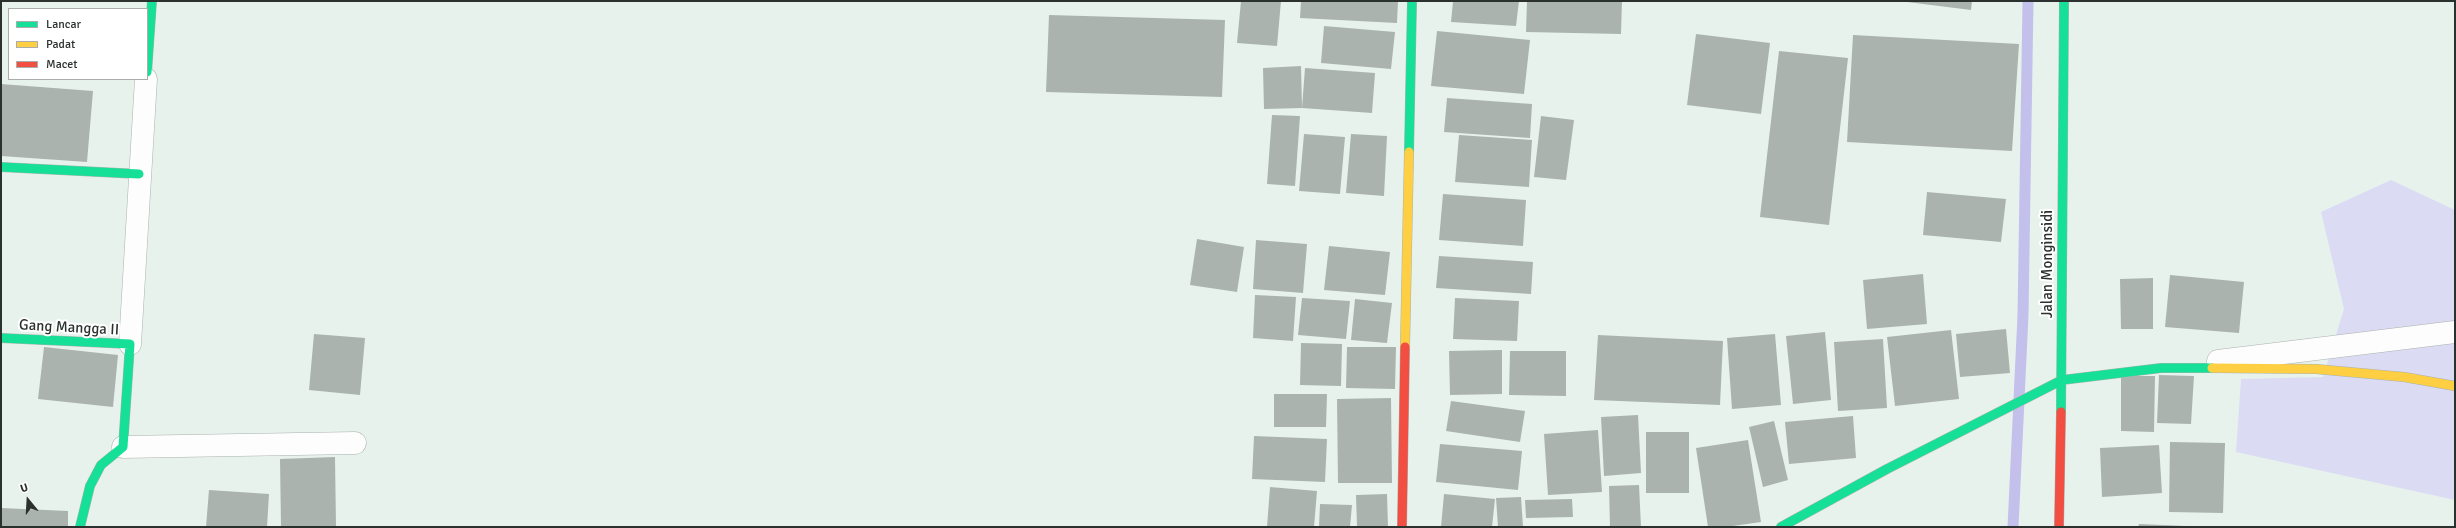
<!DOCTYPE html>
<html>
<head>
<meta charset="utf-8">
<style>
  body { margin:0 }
  #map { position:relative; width:2456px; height:528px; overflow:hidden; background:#e8f2ed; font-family:Signika,sans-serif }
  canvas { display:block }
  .frame { position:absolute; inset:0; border:2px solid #2a312e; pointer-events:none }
  .legend { position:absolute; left:8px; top:8px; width:140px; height:72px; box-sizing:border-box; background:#fff; border:1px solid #aaadab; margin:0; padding:5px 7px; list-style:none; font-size:12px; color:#2a312e }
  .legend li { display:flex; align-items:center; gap:8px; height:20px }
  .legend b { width:20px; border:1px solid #aaadab }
  .north { position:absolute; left:8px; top:480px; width:40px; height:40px; -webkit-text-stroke:3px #fff; paint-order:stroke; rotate:342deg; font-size:11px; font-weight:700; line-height:16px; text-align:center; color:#2a312e }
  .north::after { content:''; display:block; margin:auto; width:14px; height:18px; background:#2a312e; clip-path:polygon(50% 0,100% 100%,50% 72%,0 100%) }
</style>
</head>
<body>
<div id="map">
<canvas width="2456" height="528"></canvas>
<div class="frame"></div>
<ul class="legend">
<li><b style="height:5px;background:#16e098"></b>Lancar</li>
<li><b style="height:5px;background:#ffcf43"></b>Padat</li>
<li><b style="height:5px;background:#f24e42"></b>Macet</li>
</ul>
<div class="north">U</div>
</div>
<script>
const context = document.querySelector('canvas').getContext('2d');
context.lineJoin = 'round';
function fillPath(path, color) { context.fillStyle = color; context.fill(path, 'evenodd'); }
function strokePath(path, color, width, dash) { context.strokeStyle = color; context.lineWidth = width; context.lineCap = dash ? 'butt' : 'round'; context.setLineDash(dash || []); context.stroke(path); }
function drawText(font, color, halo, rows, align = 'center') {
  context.font = font + ' Signika,sans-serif'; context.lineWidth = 4; context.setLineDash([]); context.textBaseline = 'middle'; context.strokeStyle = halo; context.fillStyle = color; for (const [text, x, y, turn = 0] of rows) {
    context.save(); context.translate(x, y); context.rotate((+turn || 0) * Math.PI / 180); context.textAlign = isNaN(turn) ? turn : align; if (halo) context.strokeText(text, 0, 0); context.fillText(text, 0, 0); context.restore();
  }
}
fillPath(new Path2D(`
  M2391,180L2455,210V500L2236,452L2241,379L2323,377L2344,309L2321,212Z`), '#dbdcf3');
strokePath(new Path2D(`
  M2013,527L2023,315L2028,1`), '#c4c0ec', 11);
fillPath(new Path2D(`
  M1241,1H1281L1277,46L1237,43Z
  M1301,1H1398L1397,23L1300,18Z
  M1453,1H1519L1516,26L1451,22Z
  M1527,1H1622L1621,34L1526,32Z
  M1899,1H1972L1971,10Z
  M1049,15L1225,20L1222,97L1046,92Z
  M1324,26L1395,32L1391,69L1321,63Z
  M1437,31L1530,40L1524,94L1431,86Z
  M1696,34L1770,43L1761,114L1687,105Z
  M1853,35L2019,44L2012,151L1847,142Z
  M1779,51L1848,58L1829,225L1760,217Z
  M1301,66L1302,108L1264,109L1263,68Z
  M1305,68L1375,73L1372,113L1302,108Z
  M1,84L93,91L87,162L1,156Z
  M1447,98L1532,104L1530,138L1444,132Z
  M1272,115L1300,116L1295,186L1267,184Z
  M1541,116L1574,120L1566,180L1534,177Z
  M1304,134L1345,137L1340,194L1299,191Z
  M1351,134L1387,136L1384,196L1346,193Z
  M1459,135L1532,140L1529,187L1455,182Z
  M1927,192L2006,199L2001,242L1923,235Z
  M1443,194L1526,200L1523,246L1439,240Z
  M1197,239L1244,247L1237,292L1190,285Z
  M1256,240L1307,244L1303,293L1253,289Z
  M1329,246L1390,252L1385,295L1324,290Z
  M1439,256L1533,262L1531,294L1436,288Z
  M1923,274L1927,324L1867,329L1863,280Z
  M2170,275L2244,282L2239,333L2165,327Z
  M2153,278V329H2121L2120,279Z
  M1255,295L1296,297L1293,341L1253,338Z
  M1302,298L1350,301L1346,339L1298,335Z
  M1455,298L1519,301L1517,341L1453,339Z
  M1355,299L1392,303L1387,343L1351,340Z
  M2006,329L2010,373L1960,377L1956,334Z
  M1951,330L1959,399L1895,406L1887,337Z
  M1825,332L1831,400L1793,404L1786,336Z
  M314,334L365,338L360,395L309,390Z
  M1775,334L1781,405L1732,409L1727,338Z
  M1598,335L1723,341L1720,405L1594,400Z
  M1883,339L1887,408L1838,411L1834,342Z
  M1301,343L1342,344L1341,386L1300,385Z
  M44,347L118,355L113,407L38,399Z
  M1347,347H1396L1395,389L1346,388Z
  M1502,350V394L1450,395L1449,351Z
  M1510,351H1566V396L1509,395Z
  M2159,375L2194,376L2191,424L2157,423Z
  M2121,376H2155L2154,432L2121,431Z
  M1274,394H1327L1326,427H1274Z
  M1391,398L1392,483H1338L1337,399Z
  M1451,401L1525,411L1520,442L1446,431Z
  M1638,415L1641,473L1604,476L1601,417Z
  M1853,416L1856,458L1789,464L1785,422Z
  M1774,421L1788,480L1763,487L1749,427Z
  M1598,430L1602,492L1548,495L1544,434Z
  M1646,432H1689V493H1646Z
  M1254,436L1327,439L1325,482L1252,479Z
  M1748,440L1761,522L1726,527H1708L1696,448Z
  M2170,442L2225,443L2223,513L2169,512Z
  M1440,444L1522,451L1518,490L1436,482Z
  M2159,445L2162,493L2102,497L2100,448Z
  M335,457L336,527H281L280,459Z
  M1639,485L1641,527H1610L1609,486Z
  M1270,487L1317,491L1314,527H1267Z
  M209,490L269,494L267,527H206Z
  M1387,494L1388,527H1357L1356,495Z
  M1444,494L1495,499L1492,527H1441Z
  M1521,497L1523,527H1498L1496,498Z
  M1572,499L1573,517L1526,518L1525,500Z
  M1320,504L1352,505L1350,527H1319Z
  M1,508L68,511V527H1Z
  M2139,524L2186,526V527H2138Z`), '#abb3af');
const street = new Path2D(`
  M130,344L146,79
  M2218,361L2455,332
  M123,447L355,443`);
const fast = new Path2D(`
  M147,72L152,1
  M1409,152L1412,1
  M1,167L139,174
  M1,338L130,344L123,447L101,465L90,486L80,527
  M2061,412L2064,1
  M1781,527L1887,469L2062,380L2161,368H2212`);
const slow = new Path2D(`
  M1405,347L1409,152
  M2212,368L2316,369L2404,377L2455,386`);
const jam = new Path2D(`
  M1402,527L1405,347
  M2059,527L2061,412`);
strokePath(street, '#aab2ae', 23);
strokePath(fast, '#aab2ae', 10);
strokePath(slow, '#aab2ae', 10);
strokePath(jam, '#aab2ae', 10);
strokePath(street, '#fcfdfc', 22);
strokePath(fast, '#16e098', 9);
strokePath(slow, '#ffcf43', 9);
strokePath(jam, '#f24e42', 9);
drawText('15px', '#2a312e', '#fff', [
  ["Jalan Monginsidi",2048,264,-90],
  ["Gang Mangga II",69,328,3]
]);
</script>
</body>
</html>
